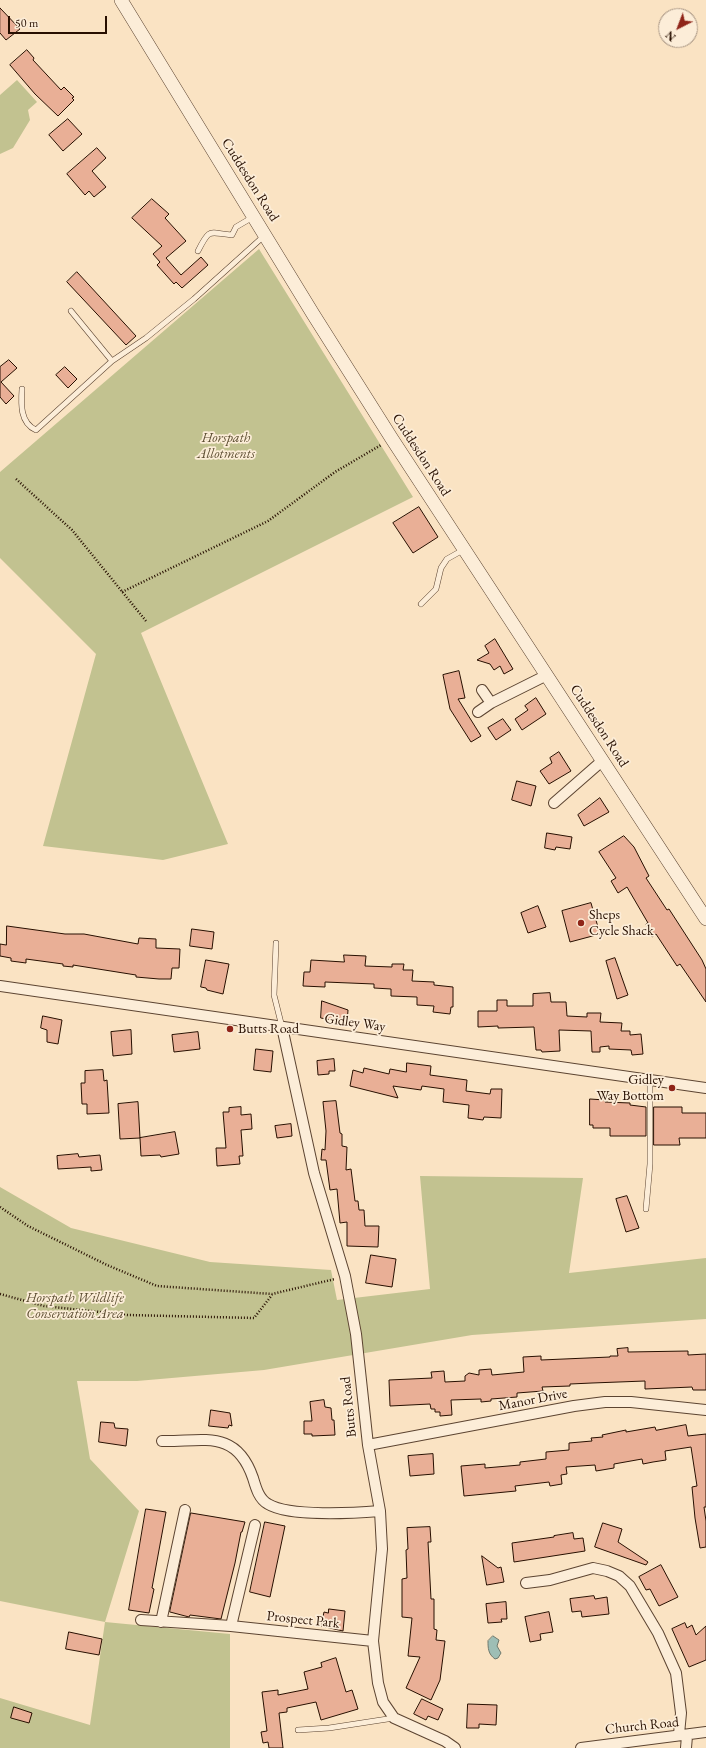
<!DOCTYPE html>
<html>
<head>
<meta charset="utf-8">
<style>
  body { margin:0 }
  #map { position:relative; width:706px; height:1748px; overflow:hidden; background:#fae3c3; font-family:"EB Garamond",serif }
  canvas { display:block }
  .north { position:absolute; left:658px; top:8px; width:40px; height:40px; box-sizing:border-box; background:#fcedd8; border:1px solid #a79482; border-radius:50%; rotate:222deg; font-size:11px; font-weight:700; line-height:16px; text-align:center; color:#270f00 }
  .north::after { content:''; display:block; margin:auto; width:14px; height:18px; background:#8f2418; clip-path:polygon(50% 0,100% 100%,50% 72%,0 100%) }
  .scale { position:absolute; left:8px; top:16px; width:99px; height:18px; box-sizing:border-box; border:2px solid #270f00; border-top:0; padding-left:5px; font-size:12px; line-height:14px; white-space:nowrap; color:#270f00; -webkit-text-stroke:3px #fcedd8; paint-order:stroke }
</style>
</head>
<body>
<div id="map">
<canvas width="706" height="1748"></canvas>
<div class="north">N</div>
<div class="scale">50 m</div>
</div>
<script>
const context = document.querySelector('canvas').getContext('2d');
context.lineJoin = 'round';
function fillPath(path, color) { context.fillStyle = color; context.fill(path, 'evenodd'); }
function strokePath(path, color, width, dash) { context.strokeStyle = color; context.lineWidth = width; context.lineCap = dash ? 'butt' : 'round'; context.setLineDash(dash || []); context.stroke(path); }
function drawText(font, color, halo, rows, align = 'center') {
  context.font = font + ' "EB Garamond",serif'; context.lineWidth = 3.5; context.setLineDash([]); context.textBaseline = 'middle'; context.strokeStyle = halo; context.fillStyle = color; for (const [text, x, y, turn = 0] of rows) {
    context.save(); context.translate(x, y); context.rotate((+turn || 0) * Math.PI / 180); context.textAlign = isNaN(turn) ? turn : align; if (halo) context.strokeText(text, 0, 0); context.fillText(text, 0, 0); context.restore();
  }
}
fillPath(new Path2D(`
  M17,80L37,102L28,110L30,120L13,148L0,154V95Z
  M259,249L413,497L141,633L228,844L163,860L43,846L96,654L0,558V472Z
  M420,1176L583,1178L569,1273L706,1258V1319L472,1335L264,1370L137,1381H77L90,1459L139,1511L105,1622L230,1634V1748H0V1698L90,1725L105,1622L0,1601V1187L71,1228L210,1262L331,1270L337,1300L430,1289Z`), '#c2c290');
const water = new Path2D(`
  M493,1636L499,1640L497,1646L501,1653L498,1658L495,1659C488,1654 488,1648 488,1641Z`);
fillPath(water, '#9ebeb5');
strokePath(water, '#6e786d', 1);
const building = new Path2D(`
  M0,8L20,29L6,40L0,33Z
  M27,50L34,58L33,60L61,90L64,87L74,97L72,98L74,100L58,116L35,94L10,65Z
  M68,119L82,134L63,151L49,135Z
  M97,148L106,158L92,171L106,187L94,197L89,191L85,195L67,174Z
  M152,199L169,214L165,218L186,241L166,258L181,275L201,257L208,265L182,288L176,282L174,284L157,265L160,262L153,254L162,246L132,218Z
  M77,272L136,336L126,345L67,282Z
  M9,360L17,368L1,382L14,396L6,404L0,397V367Z
  M65,367L77,379L68,388L56,375Z
  M419,507L438,537L413,553L393,523Z
  M495,639L513,669L504,674L500,666L494,670L490,664L477,660L489,653L485,646Z
  M459,671L465,698L458,699L481,736L471,742L450,709L443,675Z
  M536,698L546,714L522,730L515,719L528,710L525,706Z
  M503,719L511,730L496,740L488,728Z
  M559,752L571,771L549,784L540,771L552,763L550,758Z
  M517,781L536,786L531,806L512,800Z
  M600,798L609,812L584,826L578,815Z
  M547,833L572,837L570,849L556,847L555,850L545,848Z
  M624,836L634,847L649,876L646,878L667,910L669,909L702,960L706,969V1002L680,964L677,966L656,934L652,937L646,924L648,923L627,887L618,893L611,881L616,878L599,852Z
  M591,903L600,934L570,942L562,911Z
  M538,906L546,927L528,933L521,913Z
  M7,926L65,934H84L138,944L139,938L156,939V948L180,949L179,968H172L171,979H159L136,977V975L73,965V967L63,966V964L26,959V963L11,961V958L0,956V944L6,945Z
  M192,929L214,932L212,949L190,946Z
  M344,955L366,956L365,966L392,967V964H404L403,970H413L412,981L434,982V985L453,987V1007H451L450,1014L433,1012L434,1006L417,1005V997L391,996V989L374,988V984L325,982V987L303,986L304,972H310L311,960L344,962Z
  M615,958L628,995L617,999L606,961Z
  M206,960L229,964L223,994L207,990L206,988L201,987Z
  M550,993L551,1002H566L567,1016L587,1017V1013H601L600,1022L622,1023L621,1031H630V1035L641,1034L643,1054L632,1055L631,1050L609,1049V1046L600,1047V1052H592L591,1031L559,1030L560,1051L542,1052L541,1050H536L534,1027L498,1028V1026L478,1027V1011H497V1000H507V1006H533V994Z
  M322,1001L348,1010L347,1023L321,1018Z
  M43,1016L62,1020L58,1044L47,1042V1030L41,1028Z
  M131,1030L132,1054L113,1056L111,1032Z
  M198,1032L200,1049L174,1052L172,1035Z
  M256,1049L273,1051L271,1072L254,1070Z
  M334,1059L335,1071H329V1074L318,1075L317,1061Z
  M407,1063L431,1066L430,1075L467,1080L466,1091L490,1094L491,1089H502L501,1118L484,1117L483,1120L468,1118L469,1105L443,1102L444,1089L422,1086L421,1090L393,1086L398,1098L350,1086L353,1070L363,1073L364,1068L389,1074L390,1069L406,1072Z
  M103,1070L104,1081L107,1080L109,1113L87,1114V1104H82L81,1083H85V1071Z
  M590,1099L605,1100V1102L630,1103V1105L646,1107V1136H610V1128H593V1125H590Z
  M336,1101L340,1133L342,1134V1146L347,1147L346,1170L351,1169L355,1201H358L359,1210H364L365,1226H379L378,1247L347,1246V1222L340,1223L337,1189L330,1190L326,1160H321L322,1149L325,1150L326,1131L323,1102Z
  M138,1102L140,1138L120,1139L118,1104Z
  M241,1107V1115L251,1114L252,1129L241,1130L243,1156H239L240,1164L217,1166L216,1148H226L223,1112H229V1108Z
  M654,1107H682V1113H706V1138H679L680,1145H654Z
  M291,1124L292,1136L277,1138L275,1126Z
  M175,1132L179,1154L161,1157L160,1155L141,1156L140,1138Z
  M78,1154L79,1157L100,1155L102,1170L91,1171V1167L58,1169L57,1156Z
  M627,1196L639,1228L626,1232L616,1199Z
  M371,1255L396,1259L392,1287L366,1283Z
  M628,1348V1352L688,1351V1355L706,1354V1390H693L692,1387L645,1389V1381L592,1383L570,1384V1386L542,1387L543,1391L517,1393V1397L491,1399V1401L481,1402V1399L451,1400L452,1415L440,1416V1412H435V1409H431L430,1404L390,1406L389,1380L432,1378L431,1372L444,1371L445,1382L465,1381V1376L469,1373L479,1375V1370L491,1369L492,1375L524,1372L523,1357L541,1356V1360L610,1357V1356H618L617,1349Z
  M324,1400L325,1407L331,1408L332,1420H334L335,1435L312,1436V1434H304V1421H312L310,1402Z
  M211,1410L230,1413L232,1426L229,1425L228,1428L209,1426Z
  M101,1422L114,1423L115,1428L128,1429L126,1446L99,1442Z
  M686,1425L688,1436L706,1434V1507H704L706,1521V1547L700,1548L695,1518L692,1487L697,1486L691,1447L665,1451L666,1460L653,1462L643,1464L642,1459L614,1464V1468L596,1471L595,1465L566,1467L567,1474L561,1475L562,1484L550,1486L549,1482L515,1486L516,1491L464,1496L461,1466L485,1464V1468L520,1465V1462L546,1459V1452L569,1450V1443L592,1441L591,1438L603,1437L602,1435L626,1430V1432L655,1427L656,1430Z
  M433,1454L434,1474L410,1476L408,1456Z
  M146,1509L166,1512L152,1588L154,1589L149,1613L129,1610Z
  M191,1513L245,1522L242,1532H241L235,1563L221,1619L190,1615L189,1617L170,1612Z
  M265,1522L285,1526L270,1597L250,1592Z
  M603,1523L622,1529L618,1542L648,1562L646,1565L595,1547Z
  M430,1527L431,1542H428L431,1599H434V1629L437,1630L436,1640L445,1641L440,1680L431,1700L406,1688L420,1657L408,1656L412,1618L402,1617V1579L407,1578L406,1550L408,1549L407,1528Z
  M573,1533L574,1539L583,1538L585,1551L514,1562L512,1543L554,1537V1536Z
  M482,1556L498,1568L501,1567L504,1582L487,1585Z
  M661,1565L678,1597L659,1606L650,1589L646,1590L639,1577Z
  M594,1596L595,1599L607,1597L609,1614L582,1617L581,1611L572,1612L570,1599Z
  M506,1602L507,1619H501L502,1622L488,1623L486,1604Z
  M329,1609L345,1611L343,1631L321,1626L324,1612L328,1613Z
  M549,1612L553,1632L540,1634L541,1640L530,1642L525,1617Z
  M685,1623L687,1628L692,1625L696,1635L706,1626V1660L689,1667L672,1629Z
  M69,1632L102,1639L99,1655L66,1649Z
  M336,1658L346,1692L352,1690L358,1709L321,1720L316,1702L287,1708V1712L279,1713L283,1748H269L268,1742L263,1743L261,1732L267,1731L262,1692L278,1690V1695L308,1689L304,1672L322,1667L321,1663Z
  M422,1699L443,1709L438,1720L428,1716L426,1720L414,1714Z
  M468,1704L497,1705L496,1725L479,1724V1728H467Z
  M14,1707L32,1713L29,1723L11,1718Z`);
fillPath(building, '#e9af96');
strokePath(building, '#270f00', 1);
const service = new Path2D(`
  M198,251C210,227 209,233 232,235L236,227L253,217
  M71,311L112,361
  M22,389C21,404 20,423 36,430L112,361L146,338L194,299L264,236
  M421,604L436,589L441,568L447,559L463,550
  M276,943L274,995L282,1027
  M646,1209L650,1164V1081
  M298,1730L329,1728L394,1718`);
const minor = new Path2D(`
  M482,690L491,703
  M478,712L491,703L547,675
  M554,803L602,761
  M0,986L706,1088
  M282,1027L314,1173L345,1276L356,1334L368,1445L380,1511L382,1549L373,1641L378,1683L383,1702L394,1718L445,1741L455,1748
  M162,1441C202,1442 236,1428 253,1478C256,1488 259,1499 268,1504C289,1517 355,1513 380,1511
  M368,1445L574,1406L605,1402H631L706,1410
  M526,1583L550,1580L593,1568L607,1571L619,1576L630,1586L658,1633L676,1673L681,1713L679,1734
  M141,1620L231,1626L373,1641
  M161,1622L185,1510
  M231,1626L255,1525
  M581,1748L706,1732
  M686,1748L687,1736`);
const tertiary = new Path2D(`
  M121,0L313,314L392,439L706,919`);
strokePath(service, '#5c4431', 6);
strokePath(minor, '#5c4431', 12);
strokePath(tertiary, '#5c4431', 14);
strokePath(new Path2D(`
  M16,479L72,530L146,621
  M122,592L268,521L335,472L381,445
  M0,1207L28,1226L107,1265L157,1286L272,1294L335,1279
  M0,1294L44,1306L128,1315L254,1318L272,1295`), '#270f00', 2.5, [1, 2]);
strokePath(service, '#fcedd8', 5);
strokePath(minor, '#fcedd8', 10);
strokePath(tertiary, '#fcedd8', 13);
for (const [x, y, r, color] of [
  [581,923,4,"#8f2418"],
  [230,1029,4,"#8f2418"],
  [672,1088,4,"#8f2418"]
]) { const dot = new Path2D(); dot.arc(x, y, r, 0, 2 * Math.PI); context.fillStyle = color; context.fill(dot); strokePath(dot, '#fcedd8', 1.5); }
drawText('14px', '#270f00', '#fcedd8', [
  ["Cuddesdon Road",250,180,58],
  ["Cuddesdon Road",421,455,57],
  ["Cuddesdon Road",599,726,57],
  ["Gidley Way",355,1023,8],
  ["Manor Drive",533,1400,-11],
  ["Butts Road",349,1407,-96],
  ["Prospect Park",303,1620,6],
  ["Church Road",642,1726,-6]
]);
drawText('italic 14px', '#5d4e32', '#fcedd8', [
  ["Horspath",226,438],
  ["Allotments",226,454],
  ["Horspath Wildlife",75,1298],
  ["Conservation Area",75,1314]
]);
drawText('14px', '#270f00', '#fcedd8', [
  ["Sheps",589,915],
  ["Cycle Shack",589,931],
  ["Butts Road",238,1029],
  ["Gidley",664,1080,"right"],
  ["Way Bottom",664,1096,"right"]
], 'left');
</script>
</body>
</html>
